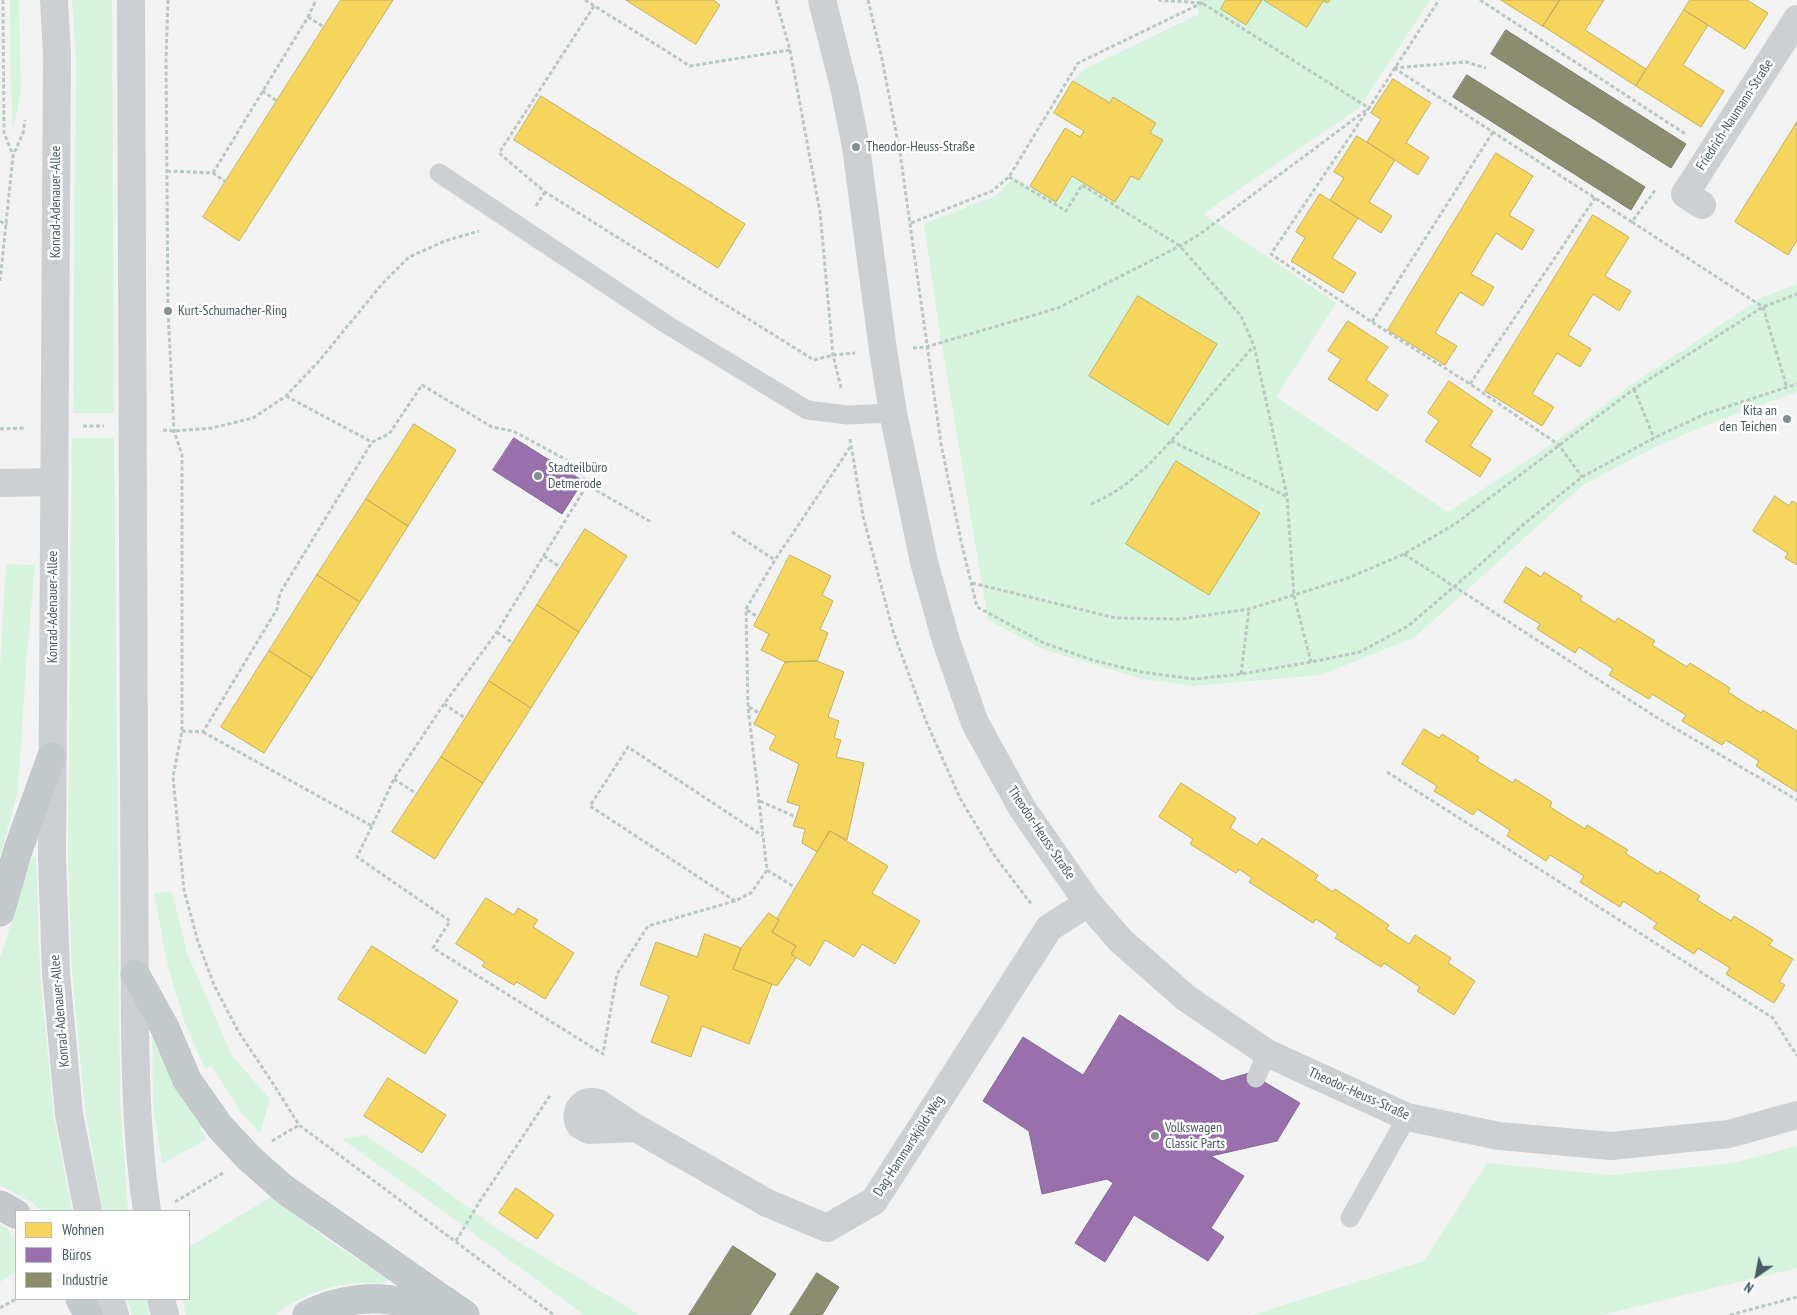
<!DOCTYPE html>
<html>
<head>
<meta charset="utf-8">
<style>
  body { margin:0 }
  #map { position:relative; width:1797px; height:1315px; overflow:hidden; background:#f4f3f3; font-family:"PT Sans Narrow",sans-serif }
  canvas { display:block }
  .legend { position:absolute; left:15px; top:1210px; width:175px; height:90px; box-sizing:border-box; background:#fff; border:1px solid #b5bdc0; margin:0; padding:6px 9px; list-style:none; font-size:15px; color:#475962 }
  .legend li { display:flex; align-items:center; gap:10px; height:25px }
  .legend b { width:25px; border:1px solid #b5bdc0 }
  .north { position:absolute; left:1732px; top:1250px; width:50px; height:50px; -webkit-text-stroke:4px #fff; paint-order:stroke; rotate:213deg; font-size:14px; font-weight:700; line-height:20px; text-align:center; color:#475962 }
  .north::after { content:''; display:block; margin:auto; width:18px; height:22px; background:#475962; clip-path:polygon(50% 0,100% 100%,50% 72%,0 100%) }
</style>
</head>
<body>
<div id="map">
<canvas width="1797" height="1315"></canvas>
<ul class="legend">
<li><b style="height:14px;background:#f6d55c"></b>Wohnen</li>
<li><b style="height:14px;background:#9970ab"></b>Büros</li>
<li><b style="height:14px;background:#8c8c6e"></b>Industrie</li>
</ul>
<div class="north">N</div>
</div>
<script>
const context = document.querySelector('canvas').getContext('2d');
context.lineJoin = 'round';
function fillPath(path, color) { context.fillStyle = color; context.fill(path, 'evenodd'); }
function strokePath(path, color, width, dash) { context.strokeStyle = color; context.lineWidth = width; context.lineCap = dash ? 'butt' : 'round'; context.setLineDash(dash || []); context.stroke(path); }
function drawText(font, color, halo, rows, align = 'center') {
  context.font = font + ' "PT Sans Narrow",sans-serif'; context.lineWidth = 5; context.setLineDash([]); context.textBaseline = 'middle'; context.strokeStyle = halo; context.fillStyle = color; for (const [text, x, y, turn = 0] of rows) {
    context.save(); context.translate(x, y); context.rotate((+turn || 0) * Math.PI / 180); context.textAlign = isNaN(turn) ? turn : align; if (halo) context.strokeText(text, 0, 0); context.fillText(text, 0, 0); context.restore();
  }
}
fillPath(new Path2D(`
  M10,0H19L21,90L13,129L11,91Z
  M72,0H112L114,413H73L76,57Z
  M1196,0H1226L1221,9L1246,25L1262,0L1323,1L1328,3L1330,0H1430L1359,108L1203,214L1336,303L1276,397L1448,512L1558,440L1628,387L1761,298L1797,284V392L1709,424L1657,446L1583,485L1415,637L1321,675L1193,686L1142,679L1045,650L988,620L941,340L924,224L996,196L1014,177L1056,202L1072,176L1116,202L1131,176L1139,180L1163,140L1150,133L1156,123L1113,97L1110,103L1073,81L1083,70L1199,14Z
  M72,438H114L120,1099L128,1211H104L101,1202L85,1110L72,972L68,856Z
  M6,564L35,565L26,666L18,791L0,856V669Z
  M32,857H36L40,974L54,1117L72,1211H41L31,1202L0,1185V958Z
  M172,892L187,953L232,1056L270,1099L260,1133L240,1111L212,1066L205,1069L185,1023L174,987L166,957L154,893Z
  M152,1030L205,1124L200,1129L207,1139L162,1164L153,1104Z
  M365,1135L431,1180L499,1230L640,1315H584L457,1221L342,1139Z
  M1797,1146V1268L1601,1315H1252L1424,1261L1487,1163L1610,1175L1733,1163Z
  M272,1196L329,1241L388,1279L385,1283C344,1280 307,1290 275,1315H186L183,1299H189V1247Z
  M0,1225C21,1236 16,1251 16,1272L0,1282Z
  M127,1299H146L149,1315H132Z`), '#d6f4de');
const homes = new Path2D(`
  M341,0H393L239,241L203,217Z
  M626,0H713L720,5L696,44Z
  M1226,0H1262L1246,25L1221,9Z
  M1264,0H1330L1328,3L1323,1L1307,27Z
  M1501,0H1560L1543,26Z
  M1560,0H1604L1585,30L1646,69L1636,86L1543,26Z
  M1690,0H1747L1768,13L1745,49L1684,10Z
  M1684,10L1708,25L1683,65L1724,91L1701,127L1636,86Z
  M1393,79L1431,103L1406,143L1429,157L1418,175L1367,142L1381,119L1371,113Z
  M1073,81L1110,103L1113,97L1156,123L1150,133L1163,140L1139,180L1131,176L1115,202L1072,176L1056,202L1030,186L1065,128L1080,137L1084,131L1054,113Z
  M541,96L745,224L718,268L514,140Z
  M1797,122V240L1788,255L1735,222Z
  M1357,136L1395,160L1369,202L1392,216L1381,233L1330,200L1344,178L1334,172Z
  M1496,153L1533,176L1509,215L1534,230L1522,250L1496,233L1471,274L1494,287L1483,306L1460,292L1435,333L1457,346L1445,365L1388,330Z
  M1320,194L1358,218L1332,258L1356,273L1343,293L1291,261L1305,238L1296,232Z
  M1593,215L1629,237L1605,276L1631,291L1619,311L1593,294L1568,335L1591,349L1580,367L1557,353L1532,394L1554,407L1542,426L1485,391Z
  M1138,296L1217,344L1168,425L1089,376Z
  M1348,321L1388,347L1366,380L1388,395L1377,411L1328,379L1341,359L1328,351Z
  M1449,381L1493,411L1470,446L1491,459L1480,477L1425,441L1439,421L1428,413Z
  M414,424L456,450L408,526L366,499Z
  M1176,461L1260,513L1209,595L1126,544Z
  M1775,496L1789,506L1792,501L1797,504V565L1785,558L1788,553L1753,531Z
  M366,499L408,526L360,602L317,575Z
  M585,529L627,556L579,632L537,605Z
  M790,555L831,576L822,595L833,601L820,629L828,633L817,661L785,662L761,650L769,634L754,626Z
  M1526,567L1541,577L1544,572L1582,596L1580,600L1615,622L1618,618L1655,641L1652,645L1687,667L1690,663L1730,688L1728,692L1761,713L1763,710L1797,731V792L1756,766L1759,761L1726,740L1722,745L1682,721L1686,715L1652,694L1649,699L1609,675L1613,669L1579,647L1575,653L1537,629L1540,624L1504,602Z
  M317,575L360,602L312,678L269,651Z
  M537,605L579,632L531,708L489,681Z
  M269,651L312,678L264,753L221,727Z
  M817,661L844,672L828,717L839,721L834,738L841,740L836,757L864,763L847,840L830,831L817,852L802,843L805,829L793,826L800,806L787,802L799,764L769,749L776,736L754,724L785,662Z
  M489,681L531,708L483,783L441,757Z
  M1424,729L1439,738L1442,734L1479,757L1477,761L1513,783L1515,779L1552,802L1550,807L1585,829L1587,825L1628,850L1625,853L1658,874L1660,871L1700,896L1697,900L1731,921L1734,916L1773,940L1769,945L1793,959L1779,982L1785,985L1774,1003L1726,974L1730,968L1698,948L1694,954L1653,928L1657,923L1623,901L1620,907L1580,882L1584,876L1550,855L1546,861L1507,836L1510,830L1477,809L1473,815L1434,791L1437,786L1402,764Z
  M441,757L483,783L435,859L392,832Z
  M1181,783L1236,818L1230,828L1257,845L1262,838L1318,875L1315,880L1333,892L1335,889L1389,925L1386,929L1409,944L1415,935L1451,958L1448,963L1475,981L1454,1015L1417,991L1420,987L1384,963L1381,967L1335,938L1338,934L1316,919L1313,923L1249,882L1252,878L1239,869L1236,873L1190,844L1193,839L1159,817Z
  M830,831L888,866L872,893L920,921L895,964L862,944L854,957L825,940L810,966L791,954L796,946L772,932L779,920L777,919Z
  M486,898L514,915L518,908L538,920L533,927L574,953L545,999L517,982L514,985L482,966L485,962L456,944Z
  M769,913L779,920L772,932L796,946L791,954L796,958L777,986L733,969L741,948Z
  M705,934L741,948L733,969L772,984L749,1044L702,1026L691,1057L651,1042L669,996L640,985L656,942L697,957Z
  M372,946L458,1001L425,1054L338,999Z
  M388,1078L446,1115L422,1153L364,1116Z
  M516,1188L554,1215L537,1239L499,1213Z`);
fillPath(homes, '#f6d55c');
strokePath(homes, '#c2b05e', 1);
const offices = new Path2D(`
  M514,438L583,481L562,514L493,470Z
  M1120,1015L1222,1081L1249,1073L1300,1103L1277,1141L1211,1156L1244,1176L1211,1228L1224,1237L1208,1261L1134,1215L1105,1262L1075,1243L1113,1183L1107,1179L1042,1194L1029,1131L983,1101L1023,1037L1083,1075Z`);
fillPath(offices, '#9970ab');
strokePath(offices, '#806995', 1);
const industry = new Path2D(`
  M1506,30L1686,144L1671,168L1491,54Z
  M1467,75L1645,187L1631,210L1453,97Z
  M733,1246L776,1274L750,1315H689Z
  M817,1273L839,1287L822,1315H790Z`);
fillPath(industry, '#8c8c6e');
strokePath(industry, '#777d6a', 1);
const trunk = new Path2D(`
  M0,912L18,850L52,756
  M135,974L165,1028L187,1080L220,1127
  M284,1189L465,1315
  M0,1205L16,1214
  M80,1299L89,1315
  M307,1315C328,1304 357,1297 382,1299C400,1300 428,1309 446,1315`);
strokePath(trunk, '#b7bec4', 29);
strokePath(new Path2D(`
  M3,0L4,133L13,155
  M168,0L166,59L168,311L174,431L182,455V731L173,777L184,890L198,942L214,985L238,1031L274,1085L299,1125L554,1315
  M585,0L690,66L790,50
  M776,0L790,50L820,212L833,355L841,388
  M868,0L882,59L900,153L941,444L961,541L977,607L1044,643L1092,660L1141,672L1194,679L1241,674L1311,662L1360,652L1408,626L1483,562L1524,524L1582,477L1654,438L1705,414L1797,384
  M1158,0L1202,3L1369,108L1271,254L1372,322L1470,384L1559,445L1582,477
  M1480,0L1687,135
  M594,6L499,153L545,192L814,360L833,355L855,353
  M308,17L324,27
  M1394,68L1632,222L1656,189
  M1394,68L1466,62L1486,68
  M262,91L277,101
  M167,171L213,173L226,182
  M213,173L308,17L316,0
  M1009,177L1066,211L1082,185L1180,246L1241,316L1254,346L1287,496L1294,596L1311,662
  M536,206L545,192
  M0,221L7,225
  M1632,222L1763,307L1787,388
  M911,223L992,191L1009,177L1078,63L1202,3L1204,0
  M0,281L13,156L23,133L25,120
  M1372,322L1493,132
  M913,348L926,347L1058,308L1180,246L1200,234L1369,108L1439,0
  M1470,384L1595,198
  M1634,389L1654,438
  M286,396L372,442
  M83,426H104
  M0,429L24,428
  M163,430L174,431L212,428L253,418L286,396L319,361L382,284L409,257L445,241L479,231
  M850,439L863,516L893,631L926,721L960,798L994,855L1032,905
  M1171,441L1286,496
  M1091,504C1133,487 1163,450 1192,417C1213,393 1233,370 1253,347
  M732,532L775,560
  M1404,554L1656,717L1797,800
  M544,556L561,568
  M972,583L1116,618L1181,619L1249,609L1348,578L1404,554L1455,524L1634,389L1763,307L1797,294
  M747,610L758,617
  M497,632L513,643
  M1241,674L1249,609
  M444,704L465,718
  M749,707L759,713
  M182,731L203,732L277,609L280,593L372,442L389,434L422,385L492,427L513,431L576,465L587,485L651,522
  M203,732L372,826L394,779L444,704L497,632L587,485
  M1387,772L1773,1018L1797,1056
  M394,779L417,794
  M760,801L796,817
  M372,826L357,857L450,921L433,948L603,1054L617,974L648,926L735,901L751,893L767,870L748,707L746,609L775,560L851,446
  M767,870L796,888
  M735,901L590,806L628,747L763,836
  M272,1141L299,1125
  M175,1202L223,1173
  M456,1241L480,1201L551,1094
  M0,1308L16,1299
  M1730,1315L1797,1297`), '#bac8c2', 3, [4, 2.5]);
strokePath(new Path2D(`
  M439,173L666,324L807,410L848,415L893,413
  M1256,1078L1267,1053
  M1350,1218L1407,1117`), '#cdd0d2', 19);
strokePath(new Path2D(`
  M822,0L845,91L856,147L883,350L893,413L924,562L946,641L975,723L1022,808L1088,903L1121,941L1186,998L1267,1053L1407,1117L1499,1136L1611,1146L1729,1134L1797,1115
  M1702,205L1685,194L1797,19
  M0,483L54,482
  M636,1128L598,1103C585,1099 575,1108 578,1121L580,1125L589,1130L636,1128L767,1203L827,1228L874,1201L1049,928L1088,903`), '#cdd0d2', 28);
strokePath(new Path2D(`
  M54,0L57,54L52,857L56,973L69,1114L88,1211
  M131,0L135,1030C136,1091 138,1151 147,1211
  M110,1299L115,1315
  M161,1299L165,1315`), '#cdd0d2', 28);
strokePath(trunk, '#c4c9cc', 28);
const trunkBridge = new Path2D(`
  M220,1127L250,1159L284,1189`);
strokePath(trunkBridge, '#b7bec4', 29, []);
strokePath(trunkBridge, '#c4c9cc', 28);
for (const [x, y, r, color] of [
  [856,147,5,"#848f95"],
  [168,311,5,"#848f95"],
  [1787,419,5,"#848f95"],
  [538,476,5,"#848f95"],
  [1155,1136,5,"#848f95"]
]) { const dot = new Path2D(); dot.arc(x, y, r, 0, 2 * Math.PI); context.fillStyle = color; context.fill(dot); strokePath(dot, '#fff', 2); }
drawText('14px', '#475962', '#fff', [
  ["Friedrich-Naumann-Straße",1735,115,-57],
  ["Konrad-Adenauer-Allee",56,202,-90],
  ["Konrad-Adenauer-Allee",53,607,-90],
  ["Theodor-Heuss-Straße",1041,833,56],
  ["Konrad-Adenauer-Allee",60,1011,-95],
  ["Theodor-Heuss-Straße",1359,1094,24],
  ["Dag-Hammarskjöld-Weg",909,1146,-57]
]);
drawText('14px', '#475962', '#fff', [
  ["Theodor-Heuss-Straße",866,147],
  ["Kurt-Schumacher-Ring",178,311],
  ["Kita an",1777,411,"right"],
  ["den Teichen",1777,427,"right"],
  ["Stadteilbüro",548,468],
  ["Detmerode",548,484],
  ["Volkswagen",1165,1128],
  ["Classic Parts",1165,1144]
], 'left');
</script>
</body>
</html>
